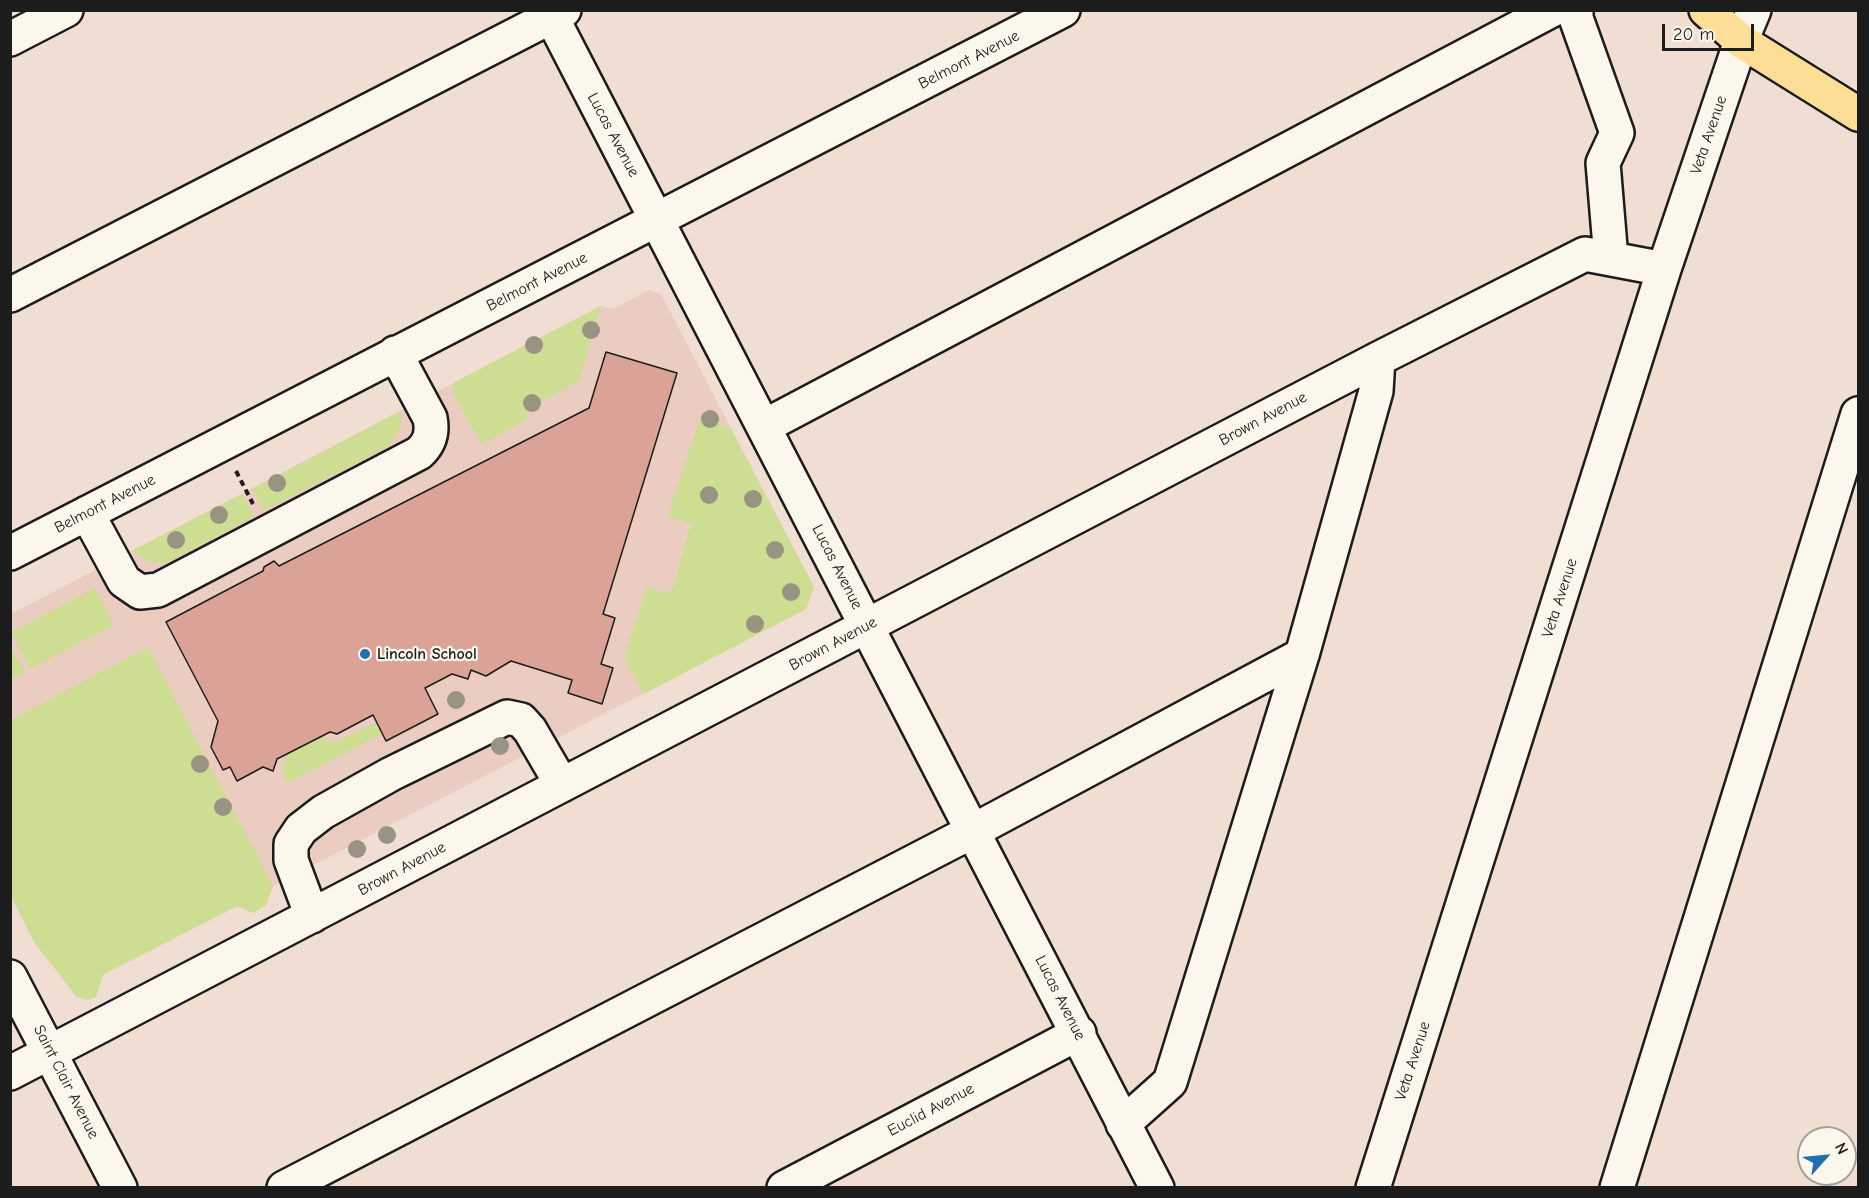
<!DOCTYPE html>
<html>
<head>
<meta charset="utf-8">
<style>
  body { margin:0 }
  #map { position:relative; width:1869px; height:1198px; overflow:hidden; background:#f1ded2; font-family:"Comic Neue",sans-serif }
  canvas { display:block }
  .frame { position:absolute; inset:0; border:12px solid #1c1c1c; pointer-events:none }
  .north { position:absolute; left:1797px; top:1126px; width:60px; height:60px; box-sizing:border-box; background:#fbf7ec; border:2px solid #a29f99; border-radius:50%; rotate:63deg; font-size:16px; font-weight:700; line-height:24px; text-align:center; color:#1c1c1c }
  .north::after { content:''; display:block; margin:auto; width:21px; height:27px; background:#1f6fb2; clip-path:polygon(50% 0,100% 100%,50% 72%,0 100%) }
  .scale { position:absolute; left:1662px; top:24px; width:92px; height:27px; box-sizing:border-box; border:3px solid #1c1c1c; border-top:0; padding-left:8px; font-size:18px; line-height:21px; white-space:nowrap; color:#1c1c1c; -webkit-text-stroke:4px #fbf7ec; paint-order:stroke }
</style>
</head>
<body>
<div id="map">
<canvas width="1869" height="1198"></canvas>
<div class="frame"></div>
<div class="north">N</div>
<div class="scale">20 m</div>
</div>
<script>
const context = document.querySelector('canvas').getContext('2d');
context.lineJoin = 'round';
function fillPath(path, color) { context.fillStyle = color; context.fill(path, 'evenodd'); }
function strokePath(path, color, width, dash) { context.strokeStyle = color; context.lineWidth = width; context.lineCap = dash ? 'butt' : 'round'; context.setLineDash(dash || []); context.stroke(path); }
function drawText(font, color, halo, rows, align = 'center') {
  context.font = font + ' "Comic Neue",sans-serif'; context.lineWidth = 4.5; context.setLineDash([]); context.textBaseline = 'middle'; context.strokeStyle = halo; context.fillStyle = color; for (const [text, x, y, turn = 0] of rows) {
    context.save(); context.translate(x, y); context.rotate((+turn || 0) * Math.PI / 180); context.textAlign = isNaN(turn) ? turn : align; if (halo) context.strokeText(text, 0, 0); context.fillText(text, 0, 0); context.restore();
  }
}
fillPath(new Path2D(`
  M649,290L661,294L814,587L806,609L273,886L266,905L253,913L237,906L103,974L96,997L88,1000L77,997L34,942L11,896V614L601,306L613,309Z`), '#eaccc0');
fillPath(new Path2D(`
  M601,306L579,381L531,407L525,421L481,444L452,391L453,383Z
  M401,411C404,426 398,437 387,447L263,511L252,489Z
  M701,416L731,429L814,587L806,609L644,694L624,657L647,587L671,594L691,524L668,516Z
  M242,494L254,517L168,562L151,563L132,551Z
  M95,588L114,625L30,669L11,632Z
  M10,644L25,672L11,680H10Z
  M148,647L273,886L266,905L253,913L237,906L103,975L96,997L88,1000L77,997L34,942L11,896V720Z
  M375,722L382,734L288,783L282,771L286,755L322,737L336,742Z`), '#cddd91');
const building = new Path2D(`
  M606,352L677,373L603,614L615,618L601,664L613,668L602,704L568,693L572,680L511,661L486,676L471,670L468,679L452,674L425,688L438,714L386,741L373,715L337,734L330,732L277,759L273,771L263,767L237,781L230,767L223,770L211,747L218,721L166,622L263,571L264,567L274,561L279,566L589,408Z`);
fillPath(building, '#dba296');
strokePath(building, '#1c1c1c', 1.5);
const minor = new Path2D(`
  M548,10L1157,1188
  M1576,10V18L1617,133L1603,163L1611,259
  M10,39L66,10
  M10,295L564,10
  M765,426L1552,10
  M87,513L124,581L140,592L158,590L419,453C430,443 433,433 430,418L395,353
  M10,553L1063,10
  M312,916L291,860V844L301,829L323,812L391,774L507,717L521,720L530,730L562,785
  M10,977L120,1188
  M10,1073L1378,359L1585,254L1664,269
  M1123,1124L1170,1082L1302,655L1376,391L1378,359
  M284,1188L973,831L1302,655
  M784,1188L1079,1033
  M1373,1188L1664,269L1741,41L1754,10
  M1617,1188L1858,414`);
const major = new Path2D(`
  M1706,10L1741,41L1858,114`);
strokePath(minor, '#1c1c1c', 38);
strokePath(major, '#1c1c1c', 38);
strokePath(new Path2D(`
  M236,471L253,504`), '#1c1c1c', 4, [6, 4.5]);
strokePath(minor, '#fbf7ec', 33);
strokePath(major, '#fdde96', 33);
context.fillStyle = '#999381';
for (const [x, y] of [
  [591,330],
  [534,345],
  [532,403],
  [710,419],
  [277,483],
  [709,495],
  [753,499],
  [219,515],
  [176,540],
  [775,550],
  [791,592],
  [755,624],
  [456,700],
  [500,746],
  [200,764],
  [223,807],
  [387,835],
  [357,849]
]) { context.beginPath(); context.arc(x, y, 9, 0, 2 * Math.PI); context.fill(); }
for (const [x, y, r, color] of [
  [365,654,6,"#1f6fb2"]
]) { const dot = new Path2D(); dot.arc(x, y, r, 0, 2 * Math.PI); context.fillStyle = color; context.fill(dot); strokePath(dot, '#fbf7ec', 2); }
drawText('16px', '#1c1c1c', '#fbf7ec', [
  ["Belmont Avenue",969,60,-27],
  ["Lucas Avenue",613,135,62],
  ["Veta Avenue",1709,135,-71],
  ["Belmont Avenue",537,282,-27],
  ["Brown Avenue",1263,419,-28],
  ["Belmont Avenue",105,504,-27],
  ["Lucas Avenue",837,567,63],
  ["Veta Avenue",1560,598,-72],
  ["Brown Avenue",833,644,-28],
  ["Brown Avenue",402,869,-28],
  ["Lucas Avenue",1060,998,63],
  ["Veta Avenue",1413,1061,-72],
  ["Saint Clair Avenue",66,1082,63],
  ["Euclid Avenue",931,1110,-28]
]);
drawText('bold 16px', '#1c1c1c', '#fbf7ec', [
  ["Lincoln School",377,654]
], 'left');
</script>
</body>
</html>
